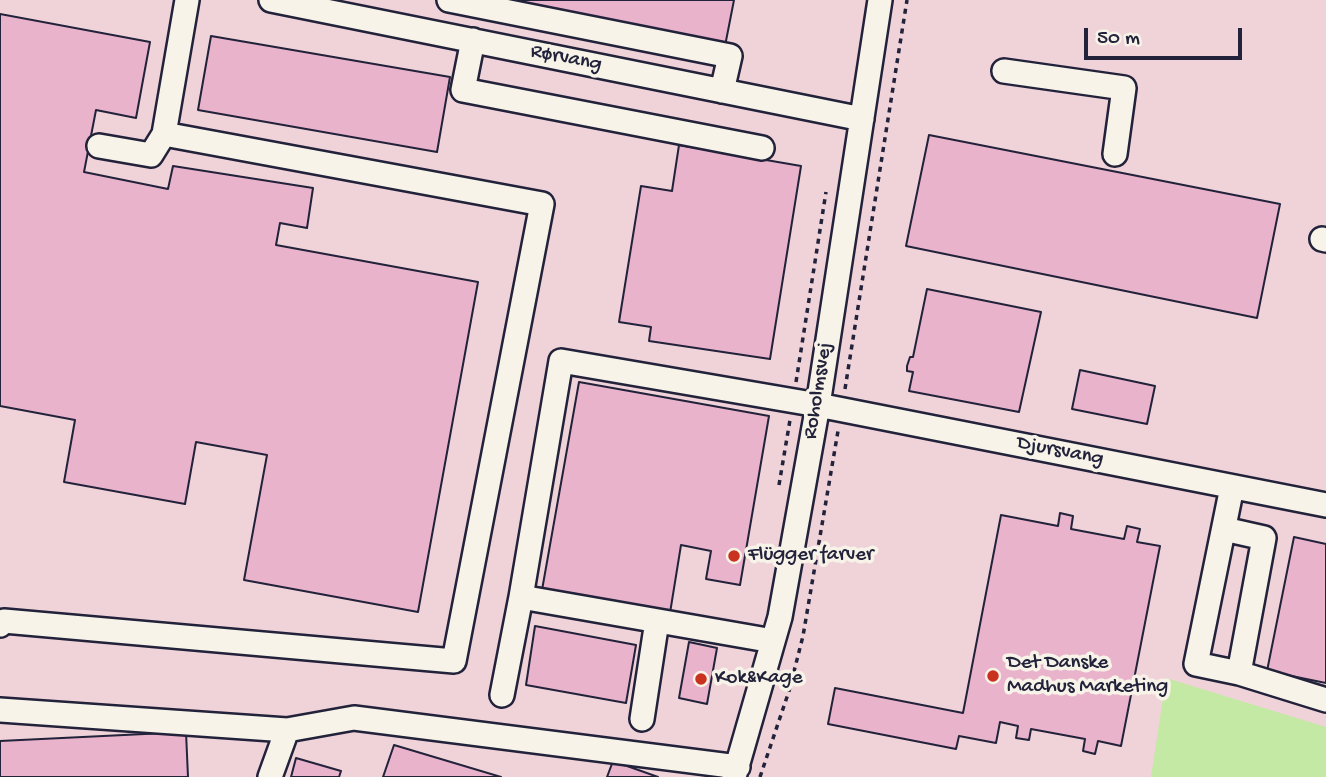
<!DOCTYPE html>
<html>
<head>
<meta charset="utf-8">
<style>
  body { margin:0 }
  #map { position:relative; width:1326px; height:777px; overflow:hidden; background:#f3e0df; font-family:"Gochi Hand",sans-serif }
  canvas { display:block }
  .scale { position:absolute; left:1084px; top:28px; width:158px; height:32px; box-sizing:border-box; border:4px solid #22223b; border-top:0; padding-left:9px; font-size:21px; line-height:24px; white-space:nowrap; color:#22223b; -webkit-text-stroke:5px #f7f3e8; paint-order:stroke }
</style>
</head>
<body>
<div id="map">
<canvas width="1326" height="777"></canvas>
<div class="scale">50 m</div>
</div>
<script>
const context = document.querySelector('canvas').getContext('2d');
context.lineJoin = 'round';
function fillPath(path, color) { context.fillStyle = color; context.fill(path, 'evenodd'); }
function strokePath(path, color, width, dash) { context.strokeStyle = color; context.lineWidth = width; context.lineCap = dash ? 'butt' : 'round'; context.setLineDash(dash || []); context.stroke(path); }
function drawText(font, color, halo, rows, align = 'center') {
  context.font = font + ' "Gochi Hand",sans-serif'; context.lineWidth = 7; context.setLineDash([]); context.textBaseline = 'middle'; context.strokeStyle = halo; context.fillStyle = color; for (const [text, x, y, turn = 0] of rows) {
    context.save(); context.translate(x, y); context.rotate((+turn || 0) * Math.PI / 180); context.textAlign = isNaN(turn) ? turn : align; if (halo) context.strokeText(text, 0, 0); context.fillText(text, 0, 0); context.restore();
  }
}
fillPath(new Path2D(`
  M0,0H1326V777H0Z`), '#f0d2d9');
fillPath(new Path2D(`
  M1166,678L1326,727V777H1151Z`), '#c4e9a4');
const building = new Path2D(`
  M502,0H734L725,46Z
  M0,14L150,42L136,118L96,110L84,172L168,189L173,166L313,188L307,228L280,223L276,245L478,282L418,612L244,580L267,455L196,442L185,504L64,482L75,420L0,406Z
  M211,36L450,77L437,152L198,110Z
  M929,135L1280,204L1257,318L906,246Z
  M679,145L801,166L770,359L649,341L651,327L619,322L641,186L672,191Z
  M927,289L1041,312L1019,412L909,391L913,372L907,371V366L910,357H913Z
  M1080,370L1155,386L1147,424L1072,409Z
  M579,382L769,416L740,585L706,579L711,551L681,545L670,613L542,590Z
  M1060,513L1073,516L1071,529L1124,539L1127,526L1140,529L1137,542L1160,546L1121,746L1098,741L1095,754L1083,751L1085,739L1031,729L1029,740L1016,738L1018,726L1000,722L996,743L959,736L956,749L828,724L835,688L963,713L1001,515L1058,526Z
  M1294,537L1326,544V683L1267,671Z
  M535,626L636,645L626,703L526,685Z
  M689,642L717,648L707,704L679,698Z
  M186,732L188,777H0V741Z
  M394,745L501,777H383Z
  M296,758L341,771L339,777H291Z
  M613,761L658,777H607Z`);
fillPath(building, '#e9b3cb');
strokePath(building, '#22223b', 2);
const minor = new Path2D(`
  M271,0L862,119
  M449,0L730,56L722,91
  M473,40L463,90L762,148
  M1004,71L1124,88L1115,154
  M99,146L151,155L164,134L187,0
  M1322,239L1326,240
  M1232,487L1196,664L1239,673L1326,700
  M1224,529L1264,538L1239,673
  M521,597L561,361L818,405L1326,505
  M0,625L4,621L454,661L542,204L164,134
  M502,695L521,597L773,641
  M0,710L287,730L270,777
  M642,719L657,621
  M287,730L354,718L738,767
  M734,777L780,617L818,405L880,0`);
strokePath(minor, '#22223b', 28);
strokePath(new Path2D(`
  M796,382L826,192
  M845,389L907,0
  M779,485L790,420
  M760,777L789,691L803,636L838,431`), '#22223b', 3.5, [5, 5]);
strokePath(minor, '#f7f3e8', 23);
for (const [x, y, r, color] of [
  [734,556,7,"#c8321e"],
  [993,676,7,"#c8321e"],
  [701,679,7,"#c8321e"]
]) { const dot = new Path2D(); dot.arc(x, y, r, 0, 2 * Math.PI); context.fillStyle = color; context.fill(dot); strokePath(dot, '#f7f3e8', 2.5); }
drawText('21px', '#22223b', '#f7f3e8', [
  ["Rørvang",566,59,11],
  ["Roholmsvej",819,391,-81],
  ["Djursvang",1060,452,11]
]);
drawText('21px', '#22223b', '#f7f3e8', [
  ["Flügger farver",748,556],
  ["Det Danske",1007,664],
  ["Madhus Marketing",1007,688],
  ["Kok&Kage",715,679]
], 'left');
</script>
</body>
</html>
